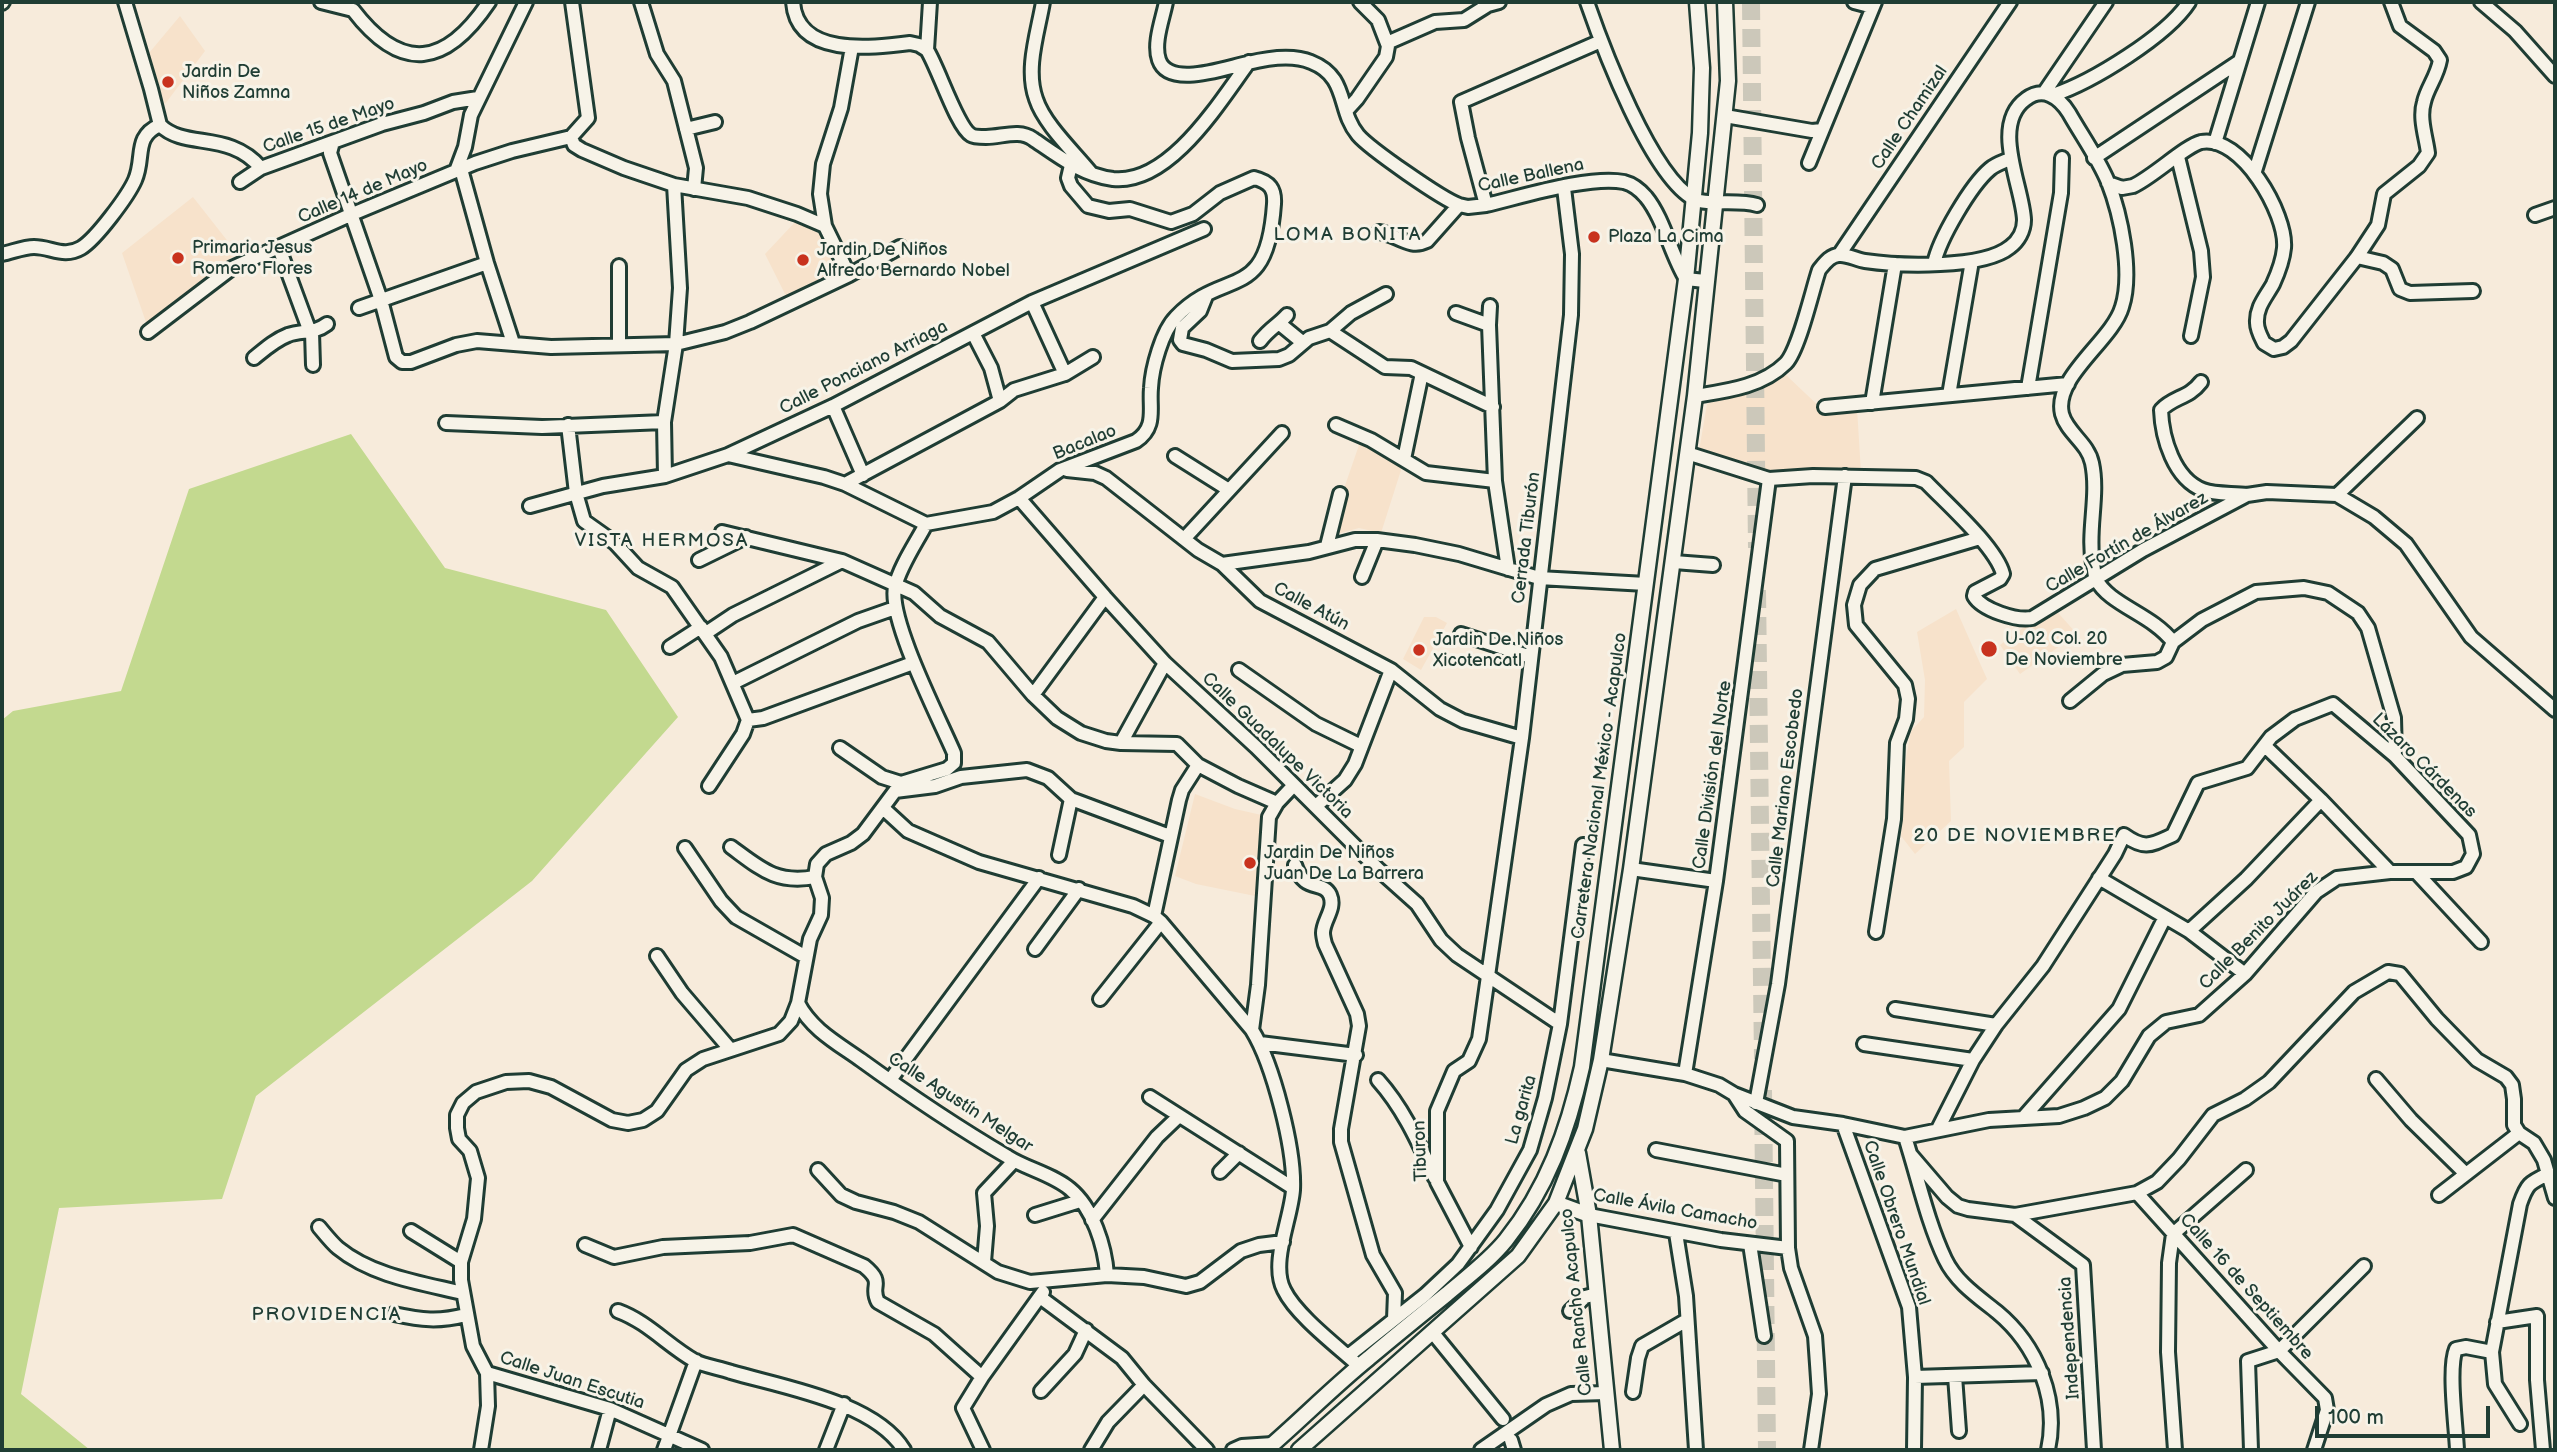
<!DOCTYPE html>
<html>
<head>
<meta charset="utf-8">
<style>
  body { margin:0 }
  #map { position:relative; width:2557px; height:1452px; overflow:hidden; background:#f7ebdb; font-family:"Balsamiq Sans",sans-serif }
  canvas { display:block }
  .frame { position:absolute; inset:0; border:4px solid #1f3d34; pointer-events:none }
  .scale { position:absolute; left:2315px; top:1406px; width:175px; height:32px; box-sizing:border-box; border:4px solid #1f3d34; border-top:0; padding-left:9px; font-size:21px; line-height:24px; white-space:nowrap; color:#1f3d34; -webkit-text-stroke:5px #f7f3e8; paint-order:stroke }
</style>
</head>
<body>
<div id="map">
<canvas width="2557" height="1452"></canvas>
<div class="frame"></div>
<div class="scale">100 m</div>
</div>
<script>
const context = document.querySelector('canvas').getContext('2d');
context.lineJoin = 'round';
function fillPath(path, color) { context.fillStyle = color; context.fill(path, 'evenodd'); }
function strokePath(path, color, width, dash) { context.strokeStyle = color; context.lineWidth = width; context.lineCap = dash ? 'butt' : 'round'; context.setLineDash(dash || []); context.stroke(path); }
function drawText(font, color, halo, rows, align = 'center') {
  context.font = font + ' "Balsamiq Sans",sans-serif'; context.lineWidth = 6; context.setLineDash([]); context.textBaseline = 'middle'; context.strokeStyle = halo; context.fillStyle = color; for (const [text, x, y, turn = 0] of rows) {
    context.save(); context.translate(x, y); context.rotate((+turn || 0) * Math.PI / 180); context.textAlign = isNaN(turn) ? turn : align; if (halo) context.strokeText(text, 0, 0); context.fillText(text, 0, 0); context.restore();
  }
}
fillPath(new Path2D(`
  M180,16L205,51L165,104L144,59Z
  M193,197L237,253L147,325L122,253Z
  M797,220L821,228L841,266L787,298L765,254Z
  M1786,375L1824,411L1857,408L1861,473L1769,477L1699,451L1707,404Z
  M1359,445L1377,447L1402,467L1381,533L1359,528L1333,535L1339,503Z
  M2052,606L2077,634L2020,674L2000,645Z
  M1956,609L1987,679L1964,702V747L1949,761L1951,821L1915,854L1901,836L1906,758L1911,731L1924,717L1925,680L1917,632Z
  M1424,617H1436L1447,623L1421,670L1403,659Z
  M1195,794L1235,809L1266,816L1260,897L1196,884L1175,876Z`), '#f7e2cb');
fillPath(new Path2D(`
  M351,434L445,568L606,610L678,717L532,881L256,1096L222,1199L59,1208L21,1394L90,1450H2V720L13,711L121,691L189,489Z`), '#c3d98f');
strokePath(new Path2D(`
  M1751,2L1757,548
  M1757,590L1763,1059
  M1763,1090L1767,1450`), '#ccc8ba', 18, [18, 9]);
const minor = new Path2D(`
  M125,2L151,89L160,125C185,150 229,130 261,168
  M321,2L353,10
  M641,2L657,54L674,81L696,168L694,189
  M793,2C797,57 870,48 910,43L919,45L927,50C938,67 957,127 971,135C974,137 983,137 986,137C1002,137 1019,129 1033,139C1058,156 1082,175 1113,179C1170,185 1220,101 1249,62
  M1043,2C1038,32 1025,69 1036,99C1044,124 1074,152 1091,173
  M1166,2C1163,18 1153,43 1159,60C1169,89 1227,67 1248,63C1268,58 1292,54 1311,62C1349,77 1337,110 1358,135C1370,149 1442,199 1459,205L1468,207L1486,205C1521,197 1590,175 1624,182C1632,184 1640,190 1646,197C1664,219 1671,255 1686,279L1705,281
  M1587,2C1603,48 1651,176 1694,199C1707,206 1737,199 1757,205
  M1854,2L1873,7
  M2481,2L2515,31L2555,76
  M2,3L3,2
  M353,10C402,74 446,66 489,2
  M1387,43L1435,22L1464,20L1488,5L1499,2
  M927,50L930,2
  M2044,93L2106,2
  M2053,95C2092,82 2167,36 2189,2
  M1347,110L1357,99L1386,57L1388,46L1378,20L1360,2
  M1725,116L1812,131L1822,130
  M686,129L715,122
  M571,137L574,145L582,150L624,168L674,185L748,198L797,214L825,226L849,275
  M333,142L330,153L381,300L396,357L402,362H411L456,345L477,341L551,347L676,344L725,332L750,322L849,275L900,247
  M2215,143L2258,2
  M2178,157L2201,251L2203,277L2191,336
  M2094,158L2240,61
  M1809,163L1875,2
  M461,169L487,263L513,343
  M456,171L465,147L471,115L526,2
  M2255,171L2308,2
  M240,182L261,168L382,124L424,113L453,102L478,98
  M2108,183L2122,188L2133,186C2153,177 2185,146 2201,142C2241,134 2287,214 2284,248C2283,259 2278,273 2273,284C2266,297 2256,307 2257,323C2257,330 2261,337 2264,343L2274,349L2283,347L2291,341L2357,257L2378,225L2384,194L2419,166L2428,153C2426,137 2419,118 2424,102C2427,88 2437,77 2440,60L2434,51L2400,26L2391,2
  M1486,205L1468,138L1461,102L1601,41
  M2535,215L2555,208
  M825,226L820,194L823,164L841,108L852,47
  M1379,232C1397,234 1409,250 1427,241L1459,205
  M279,248L310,332
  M2,254C12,252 24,247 34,247C51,247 64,258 81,248C96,239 128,196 135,180C145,157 133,137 160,125
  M1839,255L2010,2
  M2357,257L2383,263L2392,269L2400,289L2410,293L2473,291
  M1934,264C1939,239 1971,185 1990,169C1996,164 2003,162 2010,159
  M619,266V345
  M1206,296L1200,311L1182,328L1180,340L1183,344L1206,350L1232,361L1279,359L1289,355L1309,338L1330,331L1351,313L1386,294
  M1032,302L1065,374
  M1490,306L1489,325L1495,481L1508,569
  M359,308L487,263
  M1456,313L1489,325
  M1280,324L1302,342
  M1330,331L1385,367L1411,368L1493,407
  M148,332L232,268L350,215L475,163L512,151L571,137L588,118L572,2
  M312,332L313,365
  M973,333L991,368L1000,401
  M1260,341C1270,328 1277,326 1287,315
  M254,358C265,349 275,340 288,335C302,330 314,334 327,324
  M2201,382C2189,398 2173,397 2161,410C2162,438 2174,479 2203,490C2216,495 2233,493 2247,495
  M2028,388L2061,193L2062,158
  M1949,395L1972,261
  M1695,396C1726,391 1762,387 1786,363C1799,349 1812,291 1819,270C1824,264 1830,255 1839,255C1847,254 1857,260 1865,261C1899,266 1983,269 2010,247C2018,241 2024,231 2024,220C2023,187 1990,125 2026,99C2043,86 2059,97 2069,113C2082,136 2098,158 2108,182C2121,215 2133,273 2122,307C2112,341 2053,377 2062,414C2067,433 2088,443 2092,463C2099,496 2087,531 2093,564C2094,568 2094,575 2096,579C2109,605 2152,614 2173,642
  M1872,403L1895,264
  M833,406L863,475
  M1825,407L2068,384
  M446,423L542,427L664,422
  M568,425L576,493L584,521L615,543L638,568L672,587L721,657L748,720L743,734L709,786
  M1336,425L1371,440L1426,473L1495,481
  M1687,453L1769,479L1813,476L1916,478L1926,482C1946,503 1996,547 2003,574L2000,579L1975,592L1974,596C1982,610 2017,621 2032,618L2143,550L2247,495L2267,492L2337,495L2374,517L2406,544L2471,637L2555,710
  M728,455L824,477L845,484L926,524L993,512L1019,498L1060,470L1136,441C1157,427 1149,409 1151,388C1152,368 1162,331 1176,317C1225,266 1267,305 1274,204C1275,189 1270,182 1254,178L1220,193L1193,214L1171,222L1130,209L1109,211L1088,206L1071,186L1068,178L1071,165
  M1175,456L1229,490
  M1404,459L1422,373
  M1067,470L1095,473L1106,478L1198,550L1222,564L1260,601L1391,670L1440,709L1463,721L1522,738
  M665,476L664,422L676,344L680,288L674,185
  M845,484L1000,401L1014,390L1065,374L1093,357
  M2337,495L2417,418
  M1019,498L1105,597L1165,663L1256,747L1379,870L1417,904L1441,940L1457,955L1560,1024
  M530,506L603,486L665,476L728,455L833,406L1032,302L1204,229
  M722,532L842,561L914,593L940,616L988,642L1033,695L1057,718L1081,733L1106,741L1121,743L1177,744L1198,765L1238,786L1277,803
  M1184,539L1282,433
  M1327,546L1340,494
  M699,560L746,537
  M1674,562L1713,565
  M1222,564L1309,552L1355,540H1377L1415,545L1459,554L1539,578L1646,584
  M1362,577L1377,540
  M706,633L733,615L842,561
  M1461,634L1531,657
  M670,647L701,627
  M1239,670L1316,724L1361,746
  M733,683L858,621L895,608
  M1033,695L1105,597
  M2070,701L2103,674L2122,665L2157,662L2166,657L2173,642L2202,620L2256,592L2304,588L2328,593L2358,613L2368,628L2394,718L2395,756
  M748,720L763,718L913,663
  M1121,743L1165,663
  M2265,746L2321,800L2390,872
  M840,748L882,777L901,783
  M895,791L935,786L961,777L1027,770L1048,778L1071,799L1170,836
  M1316,806L1345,780L1355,764L1391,670
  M884,809L908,831L979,862L1133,906L1154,916L1161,922L1252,1030C1273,1064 1295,1149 1293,1190C1291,1219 1270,1263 1284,1290C1296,1315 1337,1346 1359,1366
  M731,847C761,869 776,884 815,877
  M685,848L721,901L736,917L806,957
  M1059,855L1071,799
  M1295,865C1304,893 1323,880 1330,895C1336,909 1323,920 1323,933C1323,936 1324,940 1325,944L1357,1014L1359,1026L1341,1129V1142L1373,1255L1395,1293L1394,1319
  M1631,869L1716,881
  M2416,872L2481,942
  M2099,878L2189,931L2245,974
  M1154,916L1179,800L1182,790L1198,765
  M2189,931L2246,879L2321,800
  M1876,932L1894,819L1897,743L1906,719L1908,699L1905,685L1856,625L1854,605L1860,585L1875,569L1980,538
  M1035,949L1079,889
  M657,956L682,993L730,1049
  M1100,999L1161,922
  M798,1003C811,1029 837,1043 861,1060C908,1094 957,1127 1008,1157C1027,1169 1052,1174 1070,1189C1093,1208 1105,1246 1107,1275
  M1895,1009L1996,1025
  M1252,1030L1258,985L1269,817L1277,803L1294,785
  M1260,1043L1356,1055
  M1864,1044L1973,1060
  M1601,1060L1685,1074L1719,1085L1734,1094L1793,1117L1843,1124L1905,1137L1989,1120L2059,1116L2084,1108L2105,1098L2122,1081L2149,1036L2166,1022L2199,1015L2245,974L2316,892L2337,878L2390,872H2453L2466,867L2473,854L2469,835L2395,756L2333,704L2295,719L2271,737L2247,768L2198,783L2173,835C2151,845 2145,850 2124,835L2115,854L2043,966L1996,1025L1973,1060L1938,1129
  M1685,1074L1716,881L1769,479
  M2376,1079L2411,1120L2465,1173
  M890,1080L1039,878
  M1378,1080C1404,1109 1419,1144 1435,1178
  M1734,1094L1745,1111L1787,1141L1788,1248L1791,1268L1815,1336L1817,1364L1819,1394L1811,1450
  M1150,1097L1293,1188
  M1756,1103L1778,984L1845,476
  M2023,1118L2119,1009L2165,917
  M1843,1124L1909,1307L1915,1377L1914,1450
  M1905,1137C1918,1177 1927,1221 1945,1259C1956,1282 1977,1296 1997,1312C2037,1345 2059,1399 2048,1450
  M1656,1150L1787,1175
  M1911,1155L1947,1197L1958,1206L1968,1209L2015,1215L2137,1193L2157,1182L2179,1159L2213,1115L2245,1099L2269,1082L2354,992L2388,972L2400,974L2437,1019L2477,1060L2506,1077L2512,1085L2514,1099V1125L2519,1133L2534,1143L2544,1160L2555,1198
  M818,1170L841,1195L856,1202L894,1212L919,1222L998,1272L1030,1282L1107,1275L1144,1277L1186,1286L1200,1282L1241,1251L1259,1245L1283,1242
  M1220,1172L1239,1153
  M2137,1193L2279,1351L2325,1398L2327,1410L2314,1450
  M2439,1195L2519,1133
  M1035,1215L1080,1201
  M1589,1215L1721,1240L1788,1248
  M2015,1215L2083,1265L2094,1450
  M1092,1220L1157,1137L1179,1116
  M319,1227C325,1234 331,1242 338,1248C372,1276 421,1283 463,1293
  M411,1231L461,1262
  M1676,1233L1686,1296L1696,1450
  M1750,1244L1764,1336
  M585,1245L614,1257L663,1247L750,1243L793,1235L864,1266C886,1284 869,1285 878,1302L934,1334L982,1377
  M1471,1247L1437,1182V1111L1454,1071L1469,1061L1479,1039L1522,738L1571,315L1572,254L1564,188
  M984,1262L987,1226L984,1193L1014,1161
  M1040,1297L1122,1358L1144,1385L1207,1450
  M618,1311C648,1322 668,1346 695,1361C705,1366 720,1368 731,1372C782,1387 875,1402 904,1450
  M1570,1311L1585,1297L1597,1294
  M394,1314C422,1320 438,1322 466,1315
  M2497,1322L2537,1316V1380L2543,1450
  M1433,1333L1503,1419
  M1348,1356L1425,1295L1458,1264L1497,1210L1530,1150L1545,1098L1560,1024L1583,845
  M1955,1376L1959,1431
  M1915,1377L2042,1373
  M1041,1391L1075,1354L1086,1330
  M1633,1392L1638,1358L1642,1346L1687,1320
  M2520,1424L2495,1384L2492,1352L2520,1204C2527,1184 2529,1183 2548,1174
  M1511,1440L1514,1450
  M481,1450L488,1406L487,1373
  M599,1450L610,1409
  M664,1450L696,1361
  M702,1450L610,1409L487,1373L473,1346L461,1280V1262L474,1219L478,1178L470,1151L459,1139L457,1128V1115L463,1103L476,1092L506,1082L529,1081L551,1087L612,1120L628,1123L643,1120L657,1111L686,1070L703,1059L779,1034L791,1021L798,1003L810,939L821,915L822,898L815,877L817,864L826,854L851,843L863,834L901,783L947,769L954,763V753C939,718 888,619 895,587C900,566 916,543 926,524
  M826,1450L844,1404
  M983,1450L963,1408L982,1377L1043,1292
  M1091,1450L1108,1422L1144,1385
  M1233,1450L1242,1446L1273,1444
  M1481,1450L1546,1405L1571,1394L1606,1393
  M2175,1450L2168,1352L2169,1263L2173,1234L2246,1170
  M2251,1450L2248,1361L2279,1351L2364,1266
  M2457,1450C2456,1426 2448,1368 2456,1349L2466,1347L2492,1352`);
const major = new Path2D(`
  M1578,1153L1589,1215L1612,1450
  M1556,1203L1589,1215
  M1266,1450C1301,1420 1333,1387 1369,1358C1395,1336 1421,1315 1447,1294C1467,1277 1489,1261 1506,1240C1547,1189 1568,1130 1582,1067L1686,279L1700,133L1702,68L1697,2
  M1299,1450L1518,1256L1556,1203L1585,1129L1601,1060L1631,869L1695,396L1728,81L1725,2`);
strokePath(minor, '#1f3d34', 18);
strokePath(major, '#1f3d34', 19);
strokePath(minor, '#f7f3e8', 12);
strokePath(major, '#f7f3e8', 14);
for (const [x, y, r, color] of [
  [168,82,7,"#c8321e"],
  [1594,237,7,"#c8321e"],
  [178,258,7,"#c8321e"],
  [803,260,7,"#c8321e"],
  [1989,649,9,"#c8321e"],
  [1419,650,7,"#c8321e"],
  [1250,863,7,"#c8321e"]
]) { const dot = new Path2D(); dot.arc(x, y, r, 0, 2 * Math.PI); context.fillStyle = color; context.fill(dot); strokePath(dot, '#f7f3e8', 2.5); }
drawText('18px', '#1f3d34', '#f7f3e8', [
  ["Jardin De",182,72],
  ["Niños Zamna",182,93],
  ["Plaza La Cima",1608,237],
  ["Primaria Jesus",192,248],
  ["Romero Flores",192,269],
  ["Jardin De Niños",817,250],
  ["Alfredo Bernardo Nobel",817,271],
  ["U-02 Col. 20",2005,639],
  ["De Noviembre",2005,660],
  ["Jardin De Niños",1433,640],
  ["Xicotencatl",1433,661],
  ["Jardin De Niños",1264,853],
  ["Juan De La Barrera",1264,874]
], 'left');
drawText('18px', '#1f3d34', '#f7f3e8', [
  ["Calle Chamizal",1910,118,-56],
  ["Calle 15 de Mayo",329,126,-19],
  ["Calle Ballena",1531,176,-12],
  ["Calle 14 de Mayo",363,192,-23],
  ["Calle Ponciano Arriaga",864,368,-27],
  ["Bacalao",1085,443,-22],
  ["Cerrada Tiburón",1527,538,-83],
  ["Calle Fortín de Álvarez",2127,543,-30],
  ["Calle Atún",1311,607,28],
  ["Calle Guadalupe Victoria",1277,746,44],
  ["Lázaro Cárdenas",2424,766,45],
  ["Calle División del Norte",1713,775,-82],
  ["Carretera Nacional México - Acapulco",1600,786,-82],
  ["Calle Mariano Escobedo",1786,788,-83],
  ["Calle Benito Juárez",2259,931,-45],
  ["Calle Agustín Melgar",960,1103,33],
  ["La garita",1522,1110,-74],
  ["Tiburon",1421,1151,-92],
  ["Calle Ávila Camacho",1675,1210,10],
  ["Calle Obrero Mundial",1896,1223,71],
  ["Calle 16 de Septiembre",2246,1287,48],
  ["Calle Rancho Acapulco",1577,1302,-96],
  ["Independencia",2070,1338,-94],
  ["Calle Juan Escutia",572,1381,18]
]);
context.letterSpacing = '2px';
drawText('19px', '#1f3d34', '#f7f3e8', [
  ["LOMA BONITA",1348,235],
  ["VISTA HERMOSA",662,541],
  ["20 DE NOVIEMBRE",2015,836],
  ["PROVIDENCIA",327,1315]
]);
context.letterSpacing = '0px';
</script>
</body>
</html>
